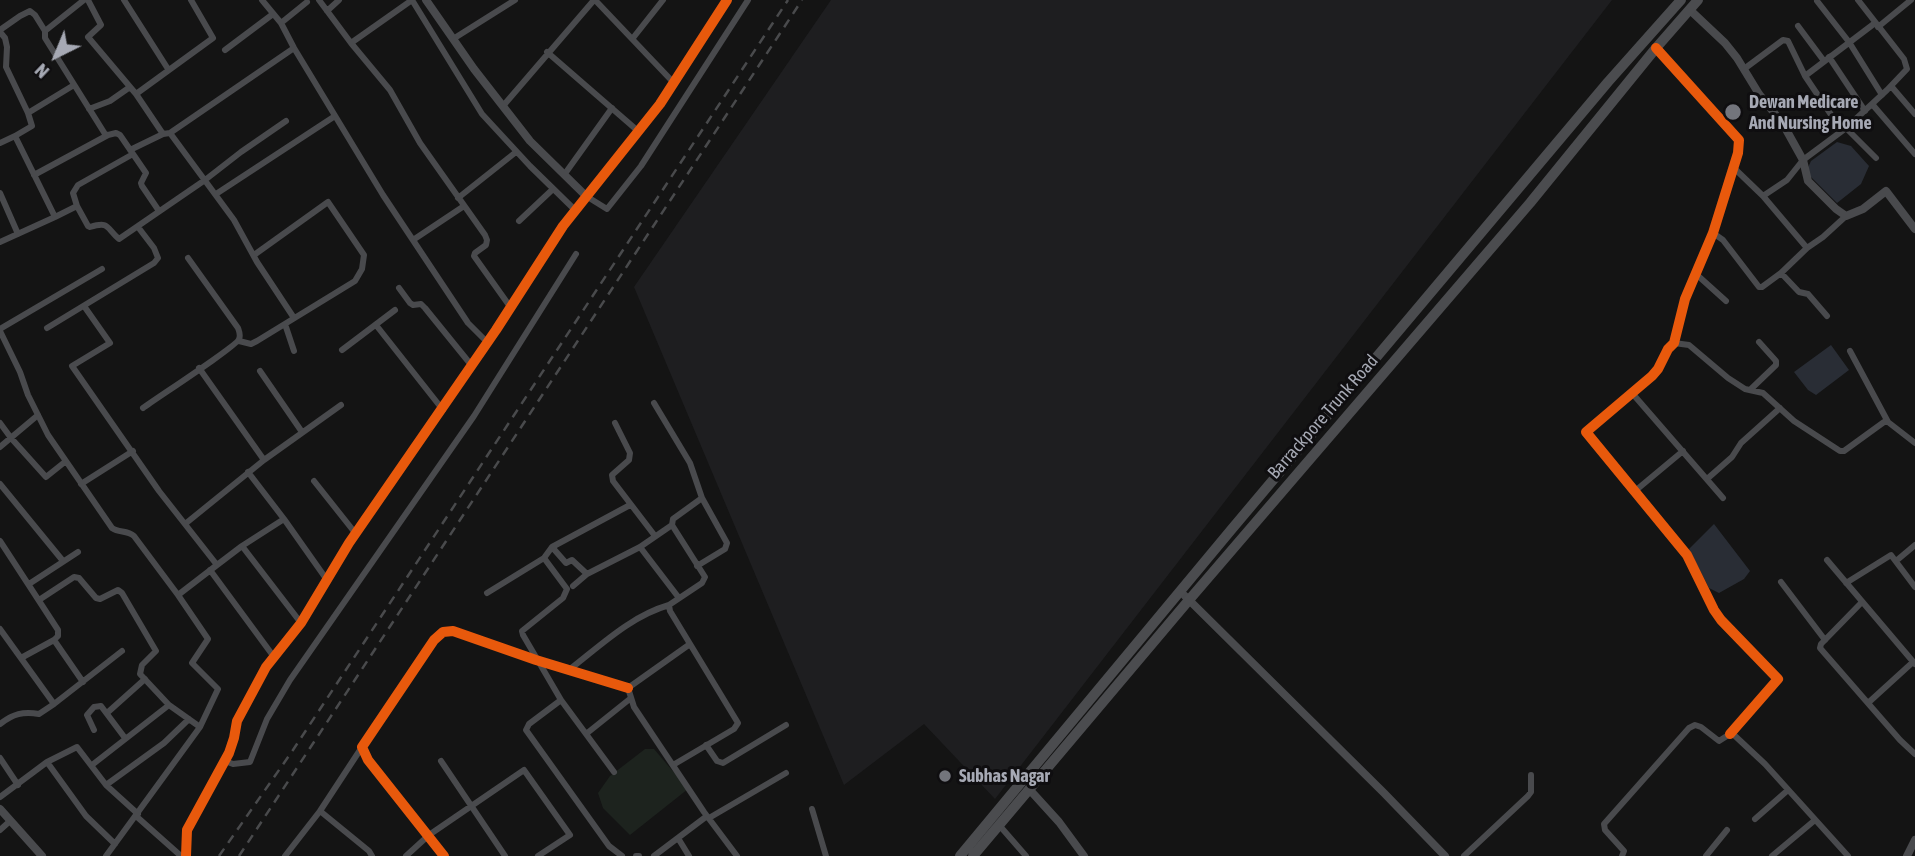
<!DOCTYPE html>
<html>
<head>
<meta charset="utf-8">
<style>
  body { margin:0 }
  #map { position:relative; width:1915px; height:856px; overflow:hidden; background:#141414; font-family:"Asap Condensed",sans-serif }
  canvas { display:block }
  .north { position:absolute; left:21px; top:21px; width:70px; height:70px; -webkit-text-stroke:5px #0f0e10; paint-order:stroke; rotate:223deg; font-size:19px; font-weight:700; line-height:28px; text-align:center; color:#a6a9b4 }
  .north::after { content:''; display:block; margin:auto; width:24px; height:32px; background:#a6a9b4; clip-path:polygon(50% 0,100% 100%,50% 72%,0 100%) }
</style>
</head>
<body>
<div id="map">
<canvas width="1915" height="856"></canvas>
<div class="north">N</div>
</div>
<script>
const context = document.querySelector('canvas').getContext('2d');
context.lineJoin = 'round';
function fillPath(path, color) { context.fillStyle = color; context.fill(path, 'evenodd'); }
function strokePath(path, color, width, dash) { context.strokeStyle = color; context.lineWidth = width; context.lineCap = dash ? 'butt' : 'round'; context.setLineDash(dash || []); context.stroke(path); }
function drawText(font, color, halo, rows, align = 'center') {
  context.font = font + ' "Asap Condensed",sans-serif'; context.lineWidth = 6; context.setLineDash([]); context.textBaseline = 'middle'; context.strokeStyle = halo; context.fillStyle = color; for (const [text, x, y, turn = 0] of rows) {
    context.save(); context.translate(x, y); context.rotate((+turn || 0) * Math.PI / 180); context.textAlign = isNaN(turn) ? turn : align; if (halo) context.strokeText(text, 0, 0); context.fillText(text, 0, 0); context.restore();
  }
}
fillPath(new Path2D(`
  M831,0H1612L995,799L924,724L844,785L634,287Z`), '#1e1e20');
fillPath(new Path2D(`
  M645,749H654L688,789L630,835L603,808L598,793L610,776Z`), '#1d231e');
fillPath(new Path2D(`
  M1837,142L1851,146L1869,166L1861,184L1837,203L1806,172L1811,161Z
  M1831,345L1849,370L1816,395L1808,390L1794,372Z
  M1714,524L1750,571L1744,579L1719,593L1709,588L1689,549Z`), '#292d35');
strokePath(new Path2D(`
  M84,0L45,31V38L105,134L108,135L116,133L120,135L146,173L141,183L142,186L159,211
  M88,0L101,25L88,37L136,94L163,134
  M124,0L168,69
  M262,0L281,23L294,48L383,195L468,323L488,343
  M319,0L351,43L390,90L420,143L485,235L487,240L486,245L475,253L474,256L511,308
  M412,0L482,114L530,166L575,210
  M595,0L673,82
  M1817,1L1849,42L1882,95
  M327,11L339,0
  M281,23L307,2
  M1798,26L1824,61
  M1878,27L1911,0
  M0,30L20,16L30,11L35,15L45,31
  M0,32L5,38L7,47L6,67L28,113L32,126L15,136L55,217L0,242
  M633,38L663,0
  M453,39L515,0
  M351,43L412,0
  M1656,48L1739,140L1738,153L1713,233L1685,299L1674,343L1668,349L1658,369L1652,376L1586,432L1687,555L1714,610L1721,620L1778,679L1730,734
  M225,50L273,14
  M547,52L638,131
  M1829,57L1865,111
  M1744,69L1783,40L1788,41L1805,76
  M1891,86L1915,114
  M136,94L213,38L191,0
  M1872,104L1915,154
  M503,106L594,0
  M89,109L110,101L130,87
  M28,113L74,85
  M1846,128L1876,158
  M1842,131L1805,76L1875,23
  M170,133L234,220L257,262L294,318
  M0,143L15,136
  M130,150L163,134L170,133L294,48
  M133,154L78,185L73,193L77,206L88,226L90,227C110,221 106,228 119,239L205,180L241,152L286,121
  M1735,169L1763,196L1787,180L1803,160L1846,128L1887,90L1907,69L1904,59L1858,0
  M34,175L108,135
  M564,175L612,108
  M0,193L18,234
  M216,194L335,116
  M586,196L607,209L641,166L748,0
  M458,198L516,152
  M55,217L77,206
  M519,221L553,189
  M1713,233L1723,240L1759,287H1762L1781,273L1807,248L1763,196
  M413,240L464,206
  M1807,248L1823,237L1846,216
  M1781,273L1799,292L1808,294L1827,316
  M1696,274L1726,301
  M399,288L410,303L413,305L421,304L425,308L472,366
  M84,306L110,343L72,366L159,491L217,565L178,595
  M285,324L294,351
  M376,325L443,410
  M47,328L154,263L158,258L154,248L138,227
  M0,329L102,269
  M0,331L20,372L28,395L48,435L112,528C119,533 127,530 134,536L178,595L208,639L192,663L218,689L200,727L106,856
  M239,341L251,344L257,341L355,281L362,269L364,255L328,202L254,255
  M1674,343L1689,345L1728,378L1745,389L1763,393L1794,421L1840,451H1844L1884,422H1888L1915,443
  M342,350L395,310
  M1850,351L1888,422
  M260,371L302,432
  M1751,389L1776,365V361L1759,342
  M1632,393L1723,498
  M654,403L690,463L702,498L727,543L725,549L697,566
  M143,408C155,399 237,346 239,339C241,335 239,331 238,328L188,258
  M0,423L11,438L46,477L66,461
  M615,423L630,453L629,460L612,475L613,481L655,536
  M0,447L38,415
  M264,460L341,405
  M248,472L284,519L327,580
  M1707,479L1732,457L1741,443L1780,408
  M314,481L356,534
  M0,484L63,561
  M81,484L133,451
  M1635,491L1683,451
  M185,524L264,460L199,368
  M0,541L58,630V636L54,640L21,658
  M242,546L301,623
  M552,547L566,563L572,560L587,574L573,586
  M640,547L679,598
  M544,558L564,585L567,589L563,598L522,631L523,635L561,700L614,772
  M1827,560L1915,664
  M1896,561L1915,545
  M217,565L242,546L284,519
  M210,570L274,657
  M587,574L640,547L672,525
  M1781,582L1825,640
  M1846,583L1891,555L1915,587
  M29,584L78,552
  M487,593L544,558L552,547L630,505
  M39,600L74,577L79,578L96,598L100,599L118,590L122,593L156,651L142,665L140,674L169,705L92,765
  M1862,602L1821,644L1820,648L1900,740L1915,754
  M0,629L54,704L122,651
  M54,640L83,682
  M690,644L628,688L634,707L704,812L737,856
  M570,669C601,645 631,616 669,605
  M561,700L529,724L526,730L609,846L622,856
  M1868,703L1913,662
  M169,705L200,727
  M107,713L145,679
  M0,724C13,714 23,711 39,714L54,704
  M94,730L87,715L94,707L101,706L125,738
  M586,734L631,698
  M706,745L717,761L723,763L786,725
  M0,758L18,785
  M225,761L233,764L250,762L267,719L290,680L474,416L576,254
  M441,761L505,856
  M47,762L86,816L115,844
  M673,765L734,729L738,723L670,611L669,605L702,583L705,577L672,525L673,519L702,498
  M106,785L164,743L189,719
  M0,797L47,762L77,747L106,785L138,814
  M812,809L826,856
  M320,811L369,851L372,856
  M136,816L181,856
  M709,818L786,773
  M1755,819L1788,790
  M999,825L1026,856
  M0,830L10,821
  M678,838L689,856
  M285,856L320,811L362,747
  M406,856L429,835L524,770L570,835L538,856
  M444,856L368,760L362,747L434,640L443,632L453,631L536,660L628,688
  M636,856H639
  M654,856L707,816
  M1464,856L1528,796L1531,792V775
  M1622,856L1624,851L1605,830L1604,824L1689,728L1695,725L1701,727L1719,741L1730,734L1734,735L1765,764L1848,856
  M1706,856L1727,830
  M1772,856L1815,820`), '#494a4d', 6);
strokePath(new Path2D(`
  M426,0L474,69L530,141L586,196
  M1690,10L1725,43L1737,58L1759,94L1783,124L1803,160L1808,181L1836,209L1846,216L1863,209L1886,191L1915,229
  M1185,596L1384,793L1445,856
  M1029,789L1059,822L1084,856
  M0,809L42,856
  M186,856L187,830L229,753L234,738L237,721L266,667L301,623L349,543L496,330L563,226L660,104L727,0
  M1907,856L1915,840`), '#494a4d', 8);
strokePath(new Path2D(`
  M960,856L1231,530L1608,82L1681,0
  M973,856L1189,600L1530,203L1656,48L1698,0`), '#4b4c4f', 10);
strokePath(new Path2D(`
  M219,856L293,750L788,0
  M239,856L802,0`), '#494a4c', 2.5, [9, 7]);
strokePath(new Path2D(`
  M1656,48L1739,140L1738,153L1713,233L1685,299L1674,343L1668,349L1658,369L1652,376L1586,432L1687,555L1714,610L1721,620L1778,679L1730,734
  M186,856L187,830L229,753L234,738L237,721L266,667L301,623L349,543L496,330L563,226L660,104L727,0
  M444,856L368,760L362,747L434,640L443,632L453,631L536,660L628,688`), '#e8590c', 10);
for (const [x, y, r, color] of [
  [1733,112,9,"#73757c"],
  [945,776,7,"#73757c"]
]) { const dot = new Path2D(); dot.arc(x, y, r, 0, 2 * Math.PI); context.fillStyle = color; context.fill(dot); strokePath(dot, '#0f0e10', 2.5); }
drawText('bold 18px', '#a6a9b4', '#0f0e10', [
  ["Dewan Medicare",1749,102],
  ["And Nursing Home",1749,123],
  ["Subhas Nagar",959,776]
], 'left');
drawText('18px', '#a6a9b4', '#0f0e10', [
  ["Barrackpore Trunk Road",1323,417,-49]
]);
</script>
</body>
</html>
